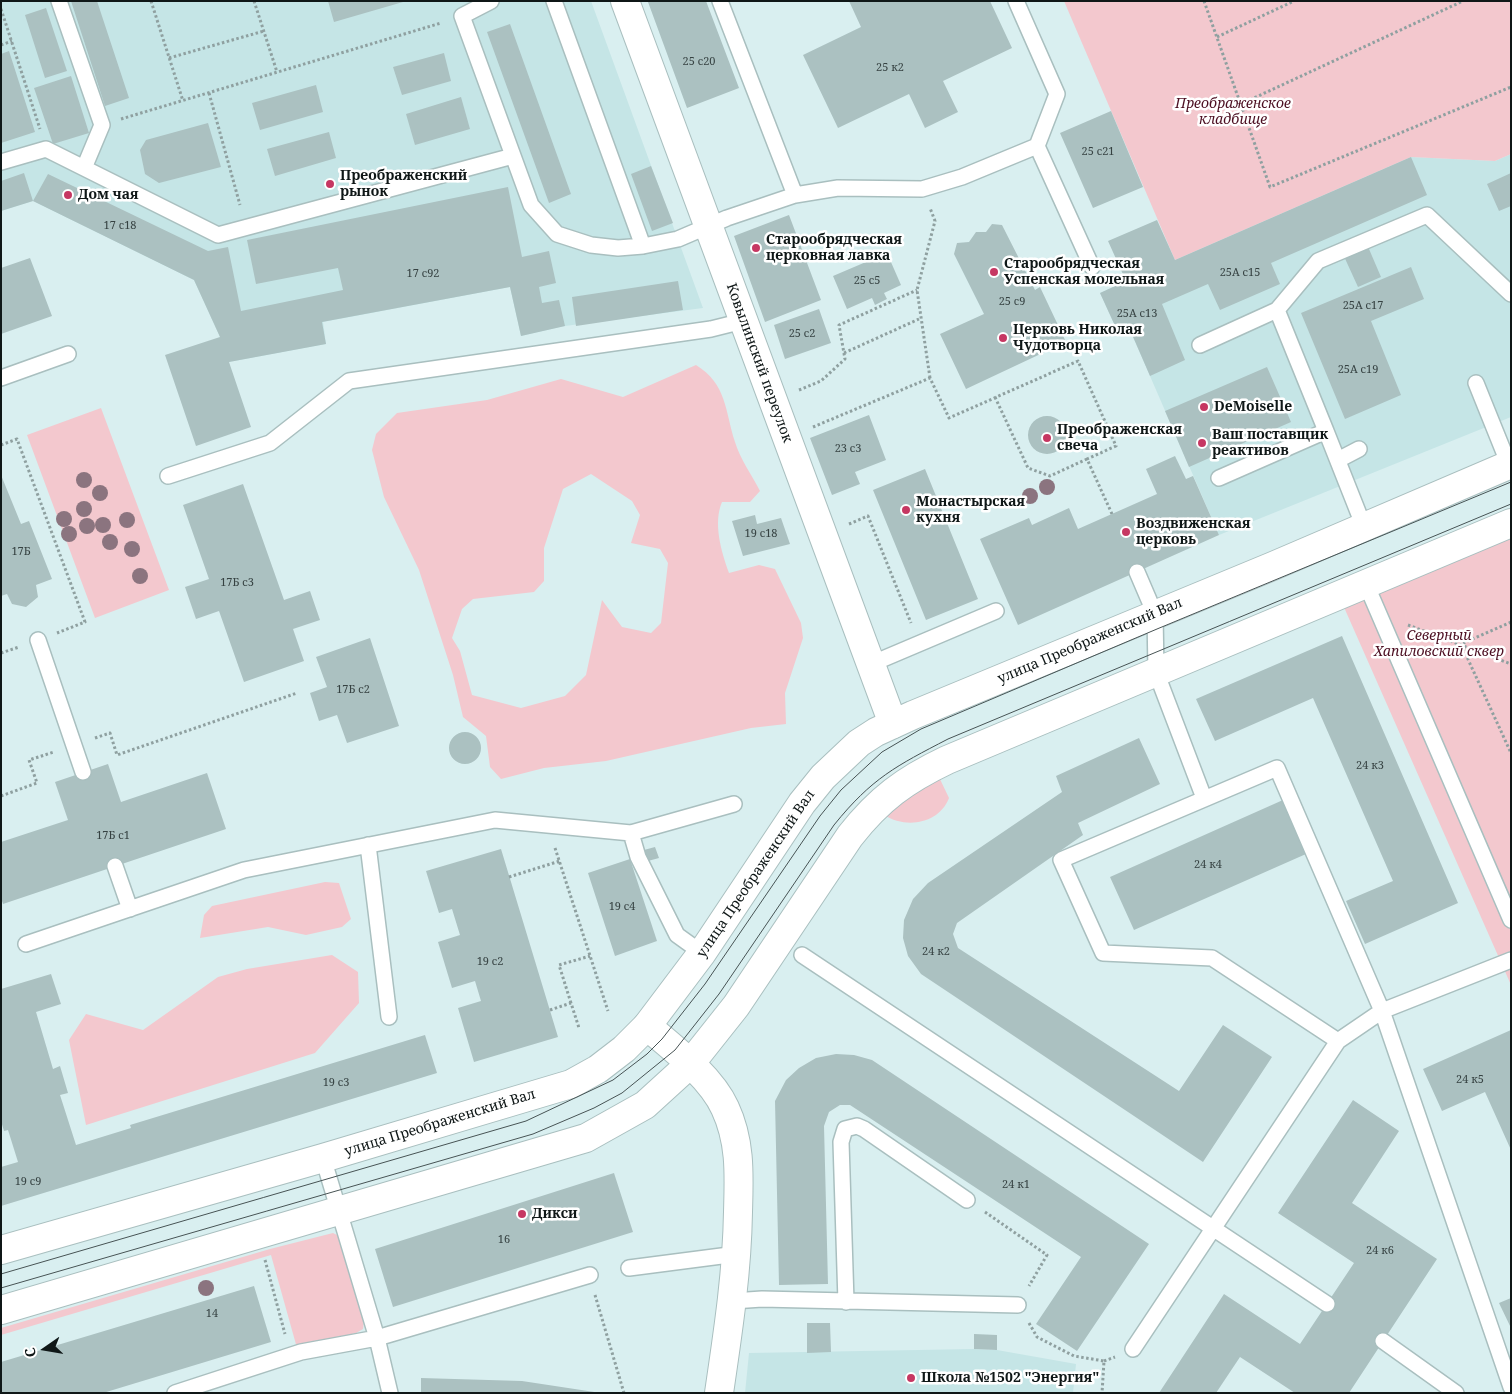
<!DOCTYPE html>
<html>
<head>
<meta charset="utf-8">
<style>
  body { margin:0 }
  #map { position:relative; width:1512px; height:1394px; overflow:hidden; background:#d9eff0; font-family:"Noto Serif",serif }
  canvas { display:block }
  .frame { position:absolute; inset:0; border:2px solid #0f1717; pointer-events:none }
  .north { position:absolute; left:20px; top:1324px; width:50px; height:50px; -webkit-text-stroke:4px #fff; paint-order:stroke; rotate:257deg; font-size:14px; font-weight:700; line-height:20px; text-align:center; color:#0f1717 }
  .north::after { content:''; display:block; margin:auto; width:18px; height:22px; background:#0f1717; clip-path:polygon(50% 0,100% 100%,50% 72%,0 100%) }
</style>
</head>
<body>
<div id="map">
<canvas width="1512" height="1394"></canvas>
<div class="frame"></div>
<div class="north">С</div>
</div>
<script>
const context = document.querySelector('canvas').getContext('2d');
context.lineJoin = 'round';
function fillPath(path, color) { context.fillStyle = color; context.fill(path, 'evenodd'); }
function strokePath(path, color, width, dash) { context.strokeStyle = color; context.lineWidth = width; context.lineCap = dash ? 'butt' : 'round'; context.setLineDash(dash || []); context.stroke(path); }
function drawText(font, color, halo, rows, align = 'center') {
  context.font = font + ' "Noto Serif",serif'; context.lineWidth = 5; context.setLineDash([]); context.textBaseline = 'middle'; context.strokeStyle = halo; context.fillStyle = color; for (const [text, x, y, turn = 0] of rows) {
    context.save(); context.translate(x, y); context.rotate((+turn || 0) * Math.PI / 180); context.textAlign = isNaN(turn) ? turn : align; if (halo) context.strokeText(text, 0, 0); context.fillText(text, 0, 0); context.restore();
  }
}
fillPath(new Path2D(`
  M1,1H591L703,308L565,326L521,336L510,287L323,322L326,344L229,362L220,337L194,280L33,201L1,211Z
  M1511,154V417L1219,535L1127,323L1116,328L1100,293L1411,157L1495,161Z
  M974,1349L997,1350L1076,1364L1073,1393H745L749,1353Z`), '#c5e5e6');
fillPath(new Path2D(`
  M1064,1H1511V154L1495,161L1411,157L1175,260Z
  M696,365C727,384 725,411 735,442C740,459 752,475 760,491L750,502H722C713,523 721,551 729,573L759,565L775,569L801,623L803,638L785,693L786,724L751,728L606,761L544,768L501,779L490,767L486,736L463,717L453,675L419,570L384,497L372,450L376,434L397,413L487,400L561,379L623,397ZM591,474L632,501L640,515L631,543L660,549L668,563L661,623L651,633L622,627L602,600L586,675L565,696L521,708L472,695L460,651L452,638L462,609L473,599L534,592L544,581V548L563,489Z
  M101,408L169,590L95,618L27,435Z
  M1511,534V985L1343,605Z
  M938,775L949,798C939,824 906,829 884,815Z
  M325,882L339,883L351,919L342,927L306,935L268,927L200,938L204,915L212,906Z
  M332,955L358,972L359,1003L315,1053L86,1125L69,1040L86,1014L143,1030L218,977L247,969Z
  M333,1233L339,1236L364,1321L363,1329L356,1333L297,1348L271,1255L1,1335V1328L270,1249Z`), '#f3c8ce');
fillPath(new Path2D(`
  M71,1H97L129,98L105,106Z
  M328,1H403V2L334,22Z
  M650,1H706L739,88L687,108L648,2Z
  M849,1H990L1012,48L943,81L958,112L925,128L909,94L838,128L803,55L861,27Z
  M46,8L67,71L45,78L25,15Z
  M510,24L571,194L549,203L487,32Z
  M9,51L35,132L1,143V54Z
  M444,53L451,81L402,95L393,67Z
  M71,76L89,133L53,144L34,88Z
  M316,85L323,112L260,130L252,103Z
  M461,97L470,129L415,145L406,114Z
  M1111,111L1143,187L1093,208L1060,133Z
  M208,123L221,167L159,183L145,174L140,150L146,140Z
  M329,132L336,158L275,176L267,149Z
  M1411,157L1427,195L1271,263L1280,284L1220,310L1208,284L1162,304L1185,360L1150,376L1127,323L1116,328L1100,293L1126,281L1108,241L1157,220L1175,260Z
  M651,166L673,223L652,231L631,174Z
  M24,173L33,201L48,174L208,251L228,247L241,311L343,290L338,268L256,284L247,240L508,187L522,257L549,251L556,283L539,287L542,303L559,300L565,326L521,336L510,287L322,322L326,344L229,362L251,427L196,446L165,355L220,337L194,280L33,201L1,211V181Z
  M1511,173V206L1499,211L1487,184Z
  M789,215L821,300L765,322L734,236Z
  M992,224L1002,225L1035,290L1040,287L1066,342L966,389L940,334L984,314L954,254L957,243L969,242L976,232H986Z
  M1366,242L1381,277L1358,287L1342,252Z
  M887,253L901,285L884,293L887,299L875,305L872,298L847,309L833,276Z
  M30,258L52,316L1,334V268Z
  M1411,267L1424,299L1371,321L1401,395L1345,419L1301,313Z
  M678,281L683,310L576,326L572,297Z
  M819,309L831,343L785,359L774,325Z
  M1267,367L1291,422L1189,467L1165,411Z
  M869,415L886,460L855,472L860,484L832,495L810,438Z
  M1028 435a19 19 0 1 1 38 0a19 19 0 1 1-38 0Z
  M1175,456L1186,479L1193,476L1219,535L1018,625L980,539L1029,518L1032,525L1069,508L1078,529L1157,494L1146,469Z
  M925,469L978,599L926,620L873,490Z
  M1,475L21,524L29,521L52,579L36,585L38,597L26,607L12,604L7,594L1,596Z
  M243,484L284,600L310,591L320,620L293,629L304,661L244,682L219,611L196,619L185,587L209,579L183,505Z
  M755,515L757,524L781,518L790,544L743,556L732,521Z
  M1342,636L1458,903L1365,944L1346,901L1393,881L1313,698L1215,741L1196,699Z
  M370,638L399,726L347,743L337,715L319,721L310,693L327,687L316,657Z
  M449 748a16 16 0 1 1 32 0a16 16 0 1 1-32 0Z
  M1139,738L1160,784L1078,823L1083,835L957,923L953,934L958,948L1179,1091L1223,1025L1272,1057L1203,1162L921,974L908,956L903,938L904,920L913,899L928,883L1062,792L1056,776Z
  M108,764L121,802L207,773L226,829L3,904L1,898V842L68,820L55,782Z
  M1283,800L1306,854L1134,930L1110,877Z
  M655,847L659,858L648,861L644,850Z
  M501,849L558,1037L474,1062L458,1008L481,1001L475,981L452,988L438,942L460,935L452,909L439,913L426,871Z
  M630,859L657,941L615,956L588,873Z
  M51,974L61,1004L36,1012L53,1069L60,1066L68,1093L60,1095L76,1145L131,1128L130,1125L425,1035L437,1073L1,1206V1167L18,1162L8,1130L4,1131L1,1121V989Z
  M1511,1030V1150L1485,1092L1442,1111L1423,1069Z
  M836,1054L854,1055L872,1060L1149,1244L1077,1351L1036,1324L1081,1257L850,1105H840L829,1112L824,1126L828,1284L779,1285L775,1101L786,1080L799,1068L816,1058Z
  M1353,1100L1399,1131L1352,1203L1437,1259L1349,1393H1295L1240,1357L1216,1393H1159L1224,1294L1300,1344L1354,1263L1278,1213Z
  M614,1173L633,1232L393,1307L375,1249Z
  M254,1286L271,1342L103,1393H1V1362Z
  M1511,1298V1328L1499,1303Z
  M807,1323H830L831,1352L807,1353Z
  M974,1334L997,1335V1350L974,1349Z
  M421,1378L522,1381L601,1393H421Z`), '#abc1c1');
const lane = new Path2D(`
  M59,1L102,125L84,168
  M491,1L462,16L531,205L557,234L591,245L618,248L643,246L678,239L727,218L795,195L720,1
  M554,1L643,246
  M1037,146L1092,267
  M1,162L46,149L218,235L513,156
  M795,195L838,188L922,189L962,177L1037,146L1057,94L1016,1
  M1200,345L1277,310
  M1,378L68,354
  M1476,383L1509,465
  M1326,431L1277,310L1318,261L1427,215L1511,294
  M1338,460L1359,449
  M168,476L270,443L349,381L711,329L743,321
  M1219,478L1326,431L1364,527
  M1137,572L1155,614L1156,672L1204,798
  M1366,584L1511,920
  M38,640L83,772
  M871,664L996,611
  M631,833L734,804
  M368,845L389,1017
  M115,866L130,909
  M26,944L244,870L495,820L631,833L638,857L677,935L702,953
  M802,955L1327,1304
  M1338,1041L1212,958L1103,953L1061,860L1277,768L1382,1011L1511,1387
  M323,1158L377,1338L390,1393
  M629,1268L737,1254
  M733,1301L762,1299L1018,1305
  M846,1302L841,1142L845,1129L857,1126L864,1129L967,1200
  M1383,1341L1456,1393
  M1133,1349L1338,1041L1382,1011L1511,960
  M175,1393L301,1352L377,1338L590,1275`);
const street = new Path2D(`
  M625,1L893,724
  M647,1026C673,1048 711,1077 725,1108C741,1142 739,1176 738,1212C737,1273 728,1332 719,1393`);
const secondary = new Path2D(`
  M1,1250L323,1158L571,1084L598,1069L624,1049L647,1026L702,953L802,803L823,777L859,743L876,732L913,715L1273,566L1511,464
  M1,1310L586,1138L645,1105L690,1064L736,1006L850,836C879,799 905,780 947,760L1511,523`);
strokePath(lane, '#a9bfbf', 18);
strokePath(street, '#a9bfbf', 30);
strokePath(secondary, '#a9bfbf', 30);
strokePath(new Path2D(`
  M151,1L183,101
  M254,1L277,72
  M1204,1L1270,187L1511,87
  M1,9L40,129
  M1217,37L1294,1
  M1,45L12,41
  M169,58L264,31
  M209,93L240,205
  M1241,104L1463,1
  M121,119L441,23
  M844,353L919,319
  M930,378L917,290L935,221L930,208
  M799,390L821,381L845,359L839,325L917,290
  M995,397L1028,468L1050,476L1087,459
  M813,427L930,378L949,418L1078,361L1116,446L1087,459L1112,514
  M1,445L17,439L85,622L57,633
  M849,524L868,516L911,623
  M1511,622L1461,644L1511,753
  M1408,625L1511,664
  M1,653L19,647
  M95,738L110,733L117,755L297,693
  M1,796L37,783L29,760L54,752
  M555,848L608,1011
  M509,877L560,861
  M571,1003L559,965L590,956
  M550,1010L571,1003L579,1028
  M985,1212L1047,1255L1029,1286
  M265,1260L285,1334
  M595,1295L624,1393
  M1029,1323L1037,1337L1074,1356L1104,1361L1102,1393
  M1104,1361L1115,1357`), '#8fa0a0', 3, [2.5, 2.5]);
strokePath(lane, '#fff', 15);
strokePath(street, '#fff', 28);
strokePath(secondary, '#fff', 28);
strokePath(new Path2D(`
  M1,1274L526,1121L613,1080L647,1054L662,1039L705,984L820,816L841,790L882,752L921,729L1157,629L1511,482
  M1,1288L533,1134L594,1108L622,1093L675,1050L719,994L834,825C872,778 896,766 948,739L1511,504`), '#475354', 1);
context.fillStyle = '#8b747f';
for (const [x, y] of [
  [84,480],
  [1047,487],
  [100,493],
  [1030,496],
  [84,509],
  [64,519],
  [127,520],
  [103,525],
  [87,526],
  [69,534],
  [110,542],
  [132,549],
  [140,576],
  [206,1288]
]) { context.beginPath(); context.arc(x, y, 8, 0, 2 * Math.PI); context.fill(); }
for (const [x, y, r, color] of [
  [330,184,5,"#c63762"],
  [68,195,5,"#c63762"],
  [756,248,5,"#c63762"],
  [994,272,5,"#c63762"],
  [1003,338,5,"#c63762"],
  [1204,407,5,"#c63762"],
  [1047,438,5,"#c63762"],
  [1202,443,5,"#c63762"],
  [906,510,5,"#c63762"],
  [1126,532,5,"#c63762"],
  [522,1214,5,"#c63762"],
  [911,1378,5,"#c63762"]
]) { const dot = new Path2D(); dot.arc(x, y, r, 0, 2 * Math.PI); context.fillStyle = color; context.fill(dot); strokePath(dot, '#fff', 2); }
drawText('11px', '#364242', null, [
  ["25 с20",699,62],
  ["25 к2",890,68],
  ["25 с21",1098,152],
  ["17 c18",120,226],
  ["25А с15",1240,273],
  ["17 с92",423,274],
  ["25 с5",867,281],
  ["25 c9",1012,302],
  ["25А с17",1363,306],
  ["25А с13",1137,314],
  ["25 с2",802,334],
  ["25А с19",1358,370],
  ["23 с3",848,449],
  ["19 с18",761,534],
  ["17Б",21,552],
  ["17Б с3",237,583],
  ["17Б с2",353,690],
  ["24 к3",1370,766],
  ["17Б с1",113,836],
  ["24 к4",1208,865],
  ["19 с4",622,907],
  ["24 к2",936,952],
  ["19 с2",490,962],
  ["24 к5",1470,1080],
  ["19 с3",336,1083],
  ["19 с9",28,1182],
  ["24 к1",1016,1185],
  ["16",504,1240],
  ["24 к6",1380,1251],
  ["14",212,1314]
]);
drawText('italic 14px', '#4c0f22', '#fff', [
  ["Преображенское",1233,104],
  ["кладбище",1233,120],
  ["Северный",1439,636],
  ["Хапиловский сквер",1439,652]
]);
drawText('bold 14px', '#0f1717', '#fff', [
  ["Преображенский",340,176],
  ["рынок",340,192],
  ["Дом чая",78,195],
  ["Старообрядческая",766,240],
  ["церковная лавка",766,256],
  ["Старообрядческая",1004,264],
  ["Успенская молельная",1004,280],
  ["Церковь Николая",1013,330],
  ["Чудотворца",1013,346],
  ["DeMoiselle",1214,407],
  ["Преображенская",1057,430],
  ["свеча",1057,446],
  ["Ваш поставщик",1212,435],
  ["реактивов",1212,451],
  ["Монастырская",916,502],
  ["кухня",916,518],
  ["Воздвиженская",1136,524],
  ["церковь",1136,540],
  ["Дикси",532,1214],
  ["Школа №1502 \"Энергия\"",921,1378]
], 'left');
drawText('14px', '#0f1717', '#fff', [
  ["Ковылинский переулок",759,363,70],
  ["улица Преображенский Вал",1090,641,-23],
  ["улица Преображенский Вал",756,874,-56],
  ["улица Преображенский Вал",440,1123,-17]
]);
</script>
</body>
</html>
